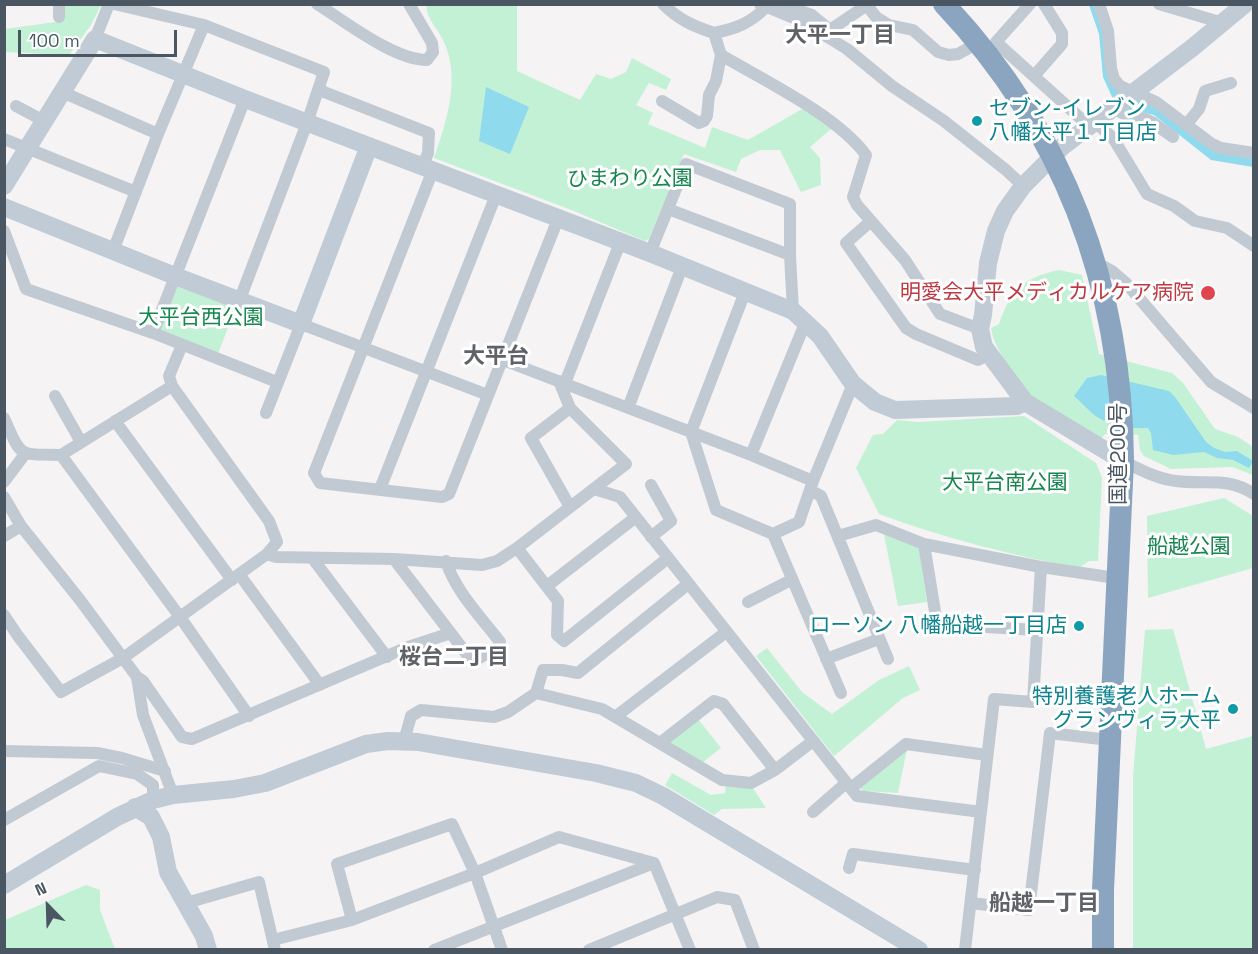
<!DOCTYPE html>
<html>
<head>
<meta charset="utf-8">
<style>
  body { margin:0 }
  #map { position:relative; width:1258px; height:954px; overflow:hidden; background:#f5f3f3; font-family:"Space Grotesk",sans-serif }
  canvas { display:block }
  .frame { position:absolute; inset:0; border:6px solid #4a5661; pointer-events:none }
  .north { position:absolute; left:18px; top:876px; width:60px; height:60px; -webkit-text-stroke:4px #fff; paint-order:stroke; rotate:337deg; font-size:16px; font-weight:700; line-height:24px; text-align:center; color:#4a5661 }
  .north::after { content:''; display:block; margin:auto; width:21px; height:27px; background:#4a5661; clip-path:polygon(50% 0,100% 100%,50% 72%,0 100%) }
  .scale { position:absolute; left:18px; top:30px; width:159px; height:27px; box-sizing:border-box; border:3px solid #4a5661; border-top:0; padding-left:8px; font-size:18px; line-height:21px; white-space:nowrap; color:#4a5661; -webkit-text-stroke:4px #fff; paint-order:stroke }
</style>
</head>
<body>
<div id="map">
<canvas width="1258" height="954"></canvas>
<div class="frame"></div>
<div class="north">N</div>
<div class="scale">100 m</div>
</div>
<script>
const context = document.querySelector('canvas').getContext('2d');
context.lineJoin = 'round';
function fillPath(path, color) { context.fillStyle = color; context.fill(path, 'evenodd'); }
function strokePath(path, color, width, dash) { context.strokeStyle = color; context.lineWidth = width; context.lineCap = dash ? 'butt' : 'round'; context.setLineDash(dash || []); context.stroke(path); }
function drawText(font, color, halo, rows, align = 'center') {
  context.font = font + ' "Space Grotesk","Noto Sans JP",sans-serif'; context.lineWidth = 6; context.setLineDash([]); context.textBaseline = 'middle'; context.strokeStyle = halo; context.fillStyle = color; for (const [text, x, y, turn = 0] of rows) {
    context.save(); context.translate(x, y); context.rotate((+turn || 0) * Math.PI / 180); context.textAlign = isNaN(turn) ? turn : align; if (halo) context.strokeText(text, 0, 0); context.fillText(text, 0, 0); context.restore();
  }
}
fillPath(new Path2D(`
  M63,5H101L91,25L69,55L5,52L4,29L63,21Z
  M426,5H517V71L580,100L596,74L611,79L626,72L632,58L671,79L666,90L649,83L636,105L653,113L648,124L705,148L712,127L748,140L804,108L832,128L810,147L820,158L821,185L801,192L780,150H760L741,159L736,172L684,154L649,239L645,241L574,211L434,158C446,123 461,79 444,42C438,29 427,20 426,5Z
  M1059,270L1082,275L1099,354L1172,373L1183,383L1215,429L1238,437L1253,447V475L1232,467L1171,469L1144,456L1140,450L1138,435L1105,434L1099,442C1081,430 1059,420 1043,407C1024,392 994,351 991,328L999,324C1011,289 1023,278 1059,270Z
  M180,282L237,304L218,354L159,330Z
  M1024,416L1096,463L1102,478L1098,561H1089L1079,568C1011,555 944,538 879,514L856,468L873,435L883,434L897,420L918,422Z
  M1224,498L1253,516V568L1148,598L1147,516Z
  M884,534L919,547L927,602L898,606Z
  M1173,629L1206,749L1253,736V949H1133V776L1145,630Z
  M767,648L802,692L832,714L879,680L909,666L920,690L903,698L834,756L756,656Z
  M698,719L721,748L703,762L669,742Z
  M907,749L898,793L863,791L859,787Z
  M672,773L711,795L725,793L726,786L753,788L766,808L722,809L714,815L665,785Z
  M86,885L100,890V910L115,949H5V920Z`), '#c3f1d5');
fillPath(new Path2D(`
  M1089,5H1095L1101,18L1108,70L1206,145L1253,157V167L1211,160L1154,115L1128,109L1113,99L1103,77L1099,34Z
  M486,87L529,107L510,154L479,141Z
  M1101,375L1169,391L1175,397L1206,442L1214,448L1225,452L1237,451L1253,461L1249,468L1233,460L1217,458L1204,452L1173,455L1153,450L1151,433L1148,428C1130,429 1105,425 1092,413C1085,407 1080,401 1074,396L1087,378Z`), '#90daee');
strokePath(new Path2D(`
  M59,4V17
  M114,4L204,25L324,72L307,123L240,299
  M317,4C346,22 394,60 427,60L433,52L432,43L409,4
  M663,4C679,20 693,26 714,33L721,55C765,81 836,115 866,155L853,197L857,205L905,260L940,314L980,329
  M760,4L803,22L847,49L892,86L944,121L1006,170L1023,186
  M866,4L876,17L889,25L913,30L938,52L949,55L958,54L978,43
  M1030,4L996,42L1089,126
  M1099,4L1108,31L1111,68L1114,79L1120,86L1156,102L1212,144L1221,148L1254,153
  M1159,4L1223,23
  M781,13L789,7L812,15L830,30L867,5
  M714,33C735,29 751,23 766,7
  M95,39L109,4
  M1034,76L1062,44V33L1044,4
  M319,90L429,133L428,153L423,166
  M62,92L158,134
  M662,101L699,123L704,121L707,116L709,95L716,81L721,55
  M16,106L44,121
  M1113,108L1126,115L1138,116L1152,122L1173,137
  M1095,122L1113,138L1147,194L1174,206L1195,221L1227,228L1254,246
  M1186,125L1199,109L1205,91L1231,83
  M4,139L136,192
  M433,170L314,473L320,483L442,497L449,494L558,219
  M668,209L790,255
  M871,221L846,243L906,328L916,334L978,360L990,354
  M4,231L26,289L153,333L277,382
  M113,251L158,134L204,25
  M650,253L686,164L790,204V255L793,311
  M1095,262L1112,271L1126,283L1211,382L1254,408
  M745,292L691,432L716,510L773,534L841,693
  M153,333L245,99
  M182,345L169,376L172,386L269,521L277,542L267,554
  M503,360L751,455L813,481
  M565,383L620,243
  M55,396L81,442
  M570,408L531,438L570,507
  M628,408L682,267
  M266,413L301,324L488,395
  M4,418C22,458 17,454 61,455L180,617L249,716
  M115,421L232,580
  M61,455L172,386
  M751,455L806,321
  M1123,461C1139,469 1157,479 1176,481C1205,485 1227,476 1254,494
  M4,482L25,454
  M380,489L496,195
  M594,489L620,497L857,796L981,812
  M810,490L821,496L888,659
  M4,497L21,526L80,600L137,677L143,681L182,737L192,739L408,647L451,633
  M773,534L799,522L813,481L853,384
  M4,536L21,526
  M838,536L876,525L924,544L1041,567L1116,578
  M651,537L671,521L651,485
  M924,544L937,624L1036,630
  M517,548L558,601L557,635L564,641L668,558
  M313,559L387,657
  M394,559L469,657L474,661L500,646V642C481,617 455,591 446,561
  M239,574L320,685
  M547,586L636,517
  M748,602L791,580
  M4,615L18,636L61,692L123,658L267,554L276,557L394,559L482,565L497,561L517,548L626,464L570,408L559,381
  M826,659L879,639
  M137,677L143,715L173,795
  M536,693L543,670H562L578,673L688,584
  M615,717L726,632
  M404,741L411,716L421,710L494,717L508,712L536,693L602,709L722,780L751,783L775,770L813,741
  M660,743L714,701L723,704L775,770
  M4,751L97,753L122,758L165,771
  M851,788L906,744L987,755
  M813,812L846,783
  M4,820L99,766L137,774L153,785V800
  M849,868L853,854L975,870
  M186,903L259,882L275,950
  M971,903L1029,910L1050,733L1109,740
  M352,920L337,864L452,824L475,873L502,950
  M273,940L352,920L475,873L559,837L654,863L690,950
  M434,950L654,863
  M589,950L717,897L735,900L754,950
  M965,950L994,699L1033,702L1041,567`), '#c1cad2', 12);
strokePath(new Path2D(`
  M4,186L95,39L245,99L650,253L793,311L820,336L853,384L875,402L895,410L1017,406L1025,402
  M4,207L175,276L301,324L369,146
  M1123,461L1025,402L984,347L980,329L983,315L988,263L996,231L1005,211L1023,186L1063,146L1192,48L1245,4
  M135,807L151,817L161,837L168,872L204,936L208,950
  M4,885L117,817L153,800L173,795L234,789L265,783L366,744L388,741L418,742L596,773L636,783L663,796L919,950`), '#c1cbd6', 18);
strokePath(new Path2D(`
  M944,4C1064,131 1122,286 1123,461L1103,890V950`), '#8ba5c1', 22);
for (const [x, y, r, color] of [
  [977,121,6,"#0f9aa8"],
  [1208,293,8,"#e0444e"],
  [1079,626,6,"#0f9aa8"],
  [1233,709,6,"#0f9aa8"]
]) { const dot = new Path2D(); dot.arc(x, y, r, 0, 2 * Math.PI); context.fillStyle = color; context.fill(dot); strokePath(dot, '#fff', 2); }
drawText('21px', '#0d838f', '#fff', [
  ["セブン-イレブン",989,109,"left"],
  ["八幡大平１丁目店",989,133,"left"],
  ["ローソン 八幡船越一丁目店",1067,626],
  ["特別養護老人ホーム",1221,697],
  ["グランヴィラ大平",1221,721]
], 'right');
drawText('21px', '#17864f', '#fff', [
  ["ひまわり公園",630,179],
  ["大平台西公園",201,318],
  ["大平台南公園",1005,483],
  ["船越公園",1189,547]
]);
drawText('21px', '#be3a42', '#fff', [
  ["明愛会大平メディカルケア病院",1194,293]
], 'right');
drawText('21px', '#4a5661', '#fff', [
  ["国道200号",1119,454,-90]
]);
drawText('bold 22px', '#5f6368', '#fff', [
  ["大平一丁目",840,36],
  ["大平台",496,357],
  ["桜台二丁目",454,658],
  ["船越一丁目",1044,904]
]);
</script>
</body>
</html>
